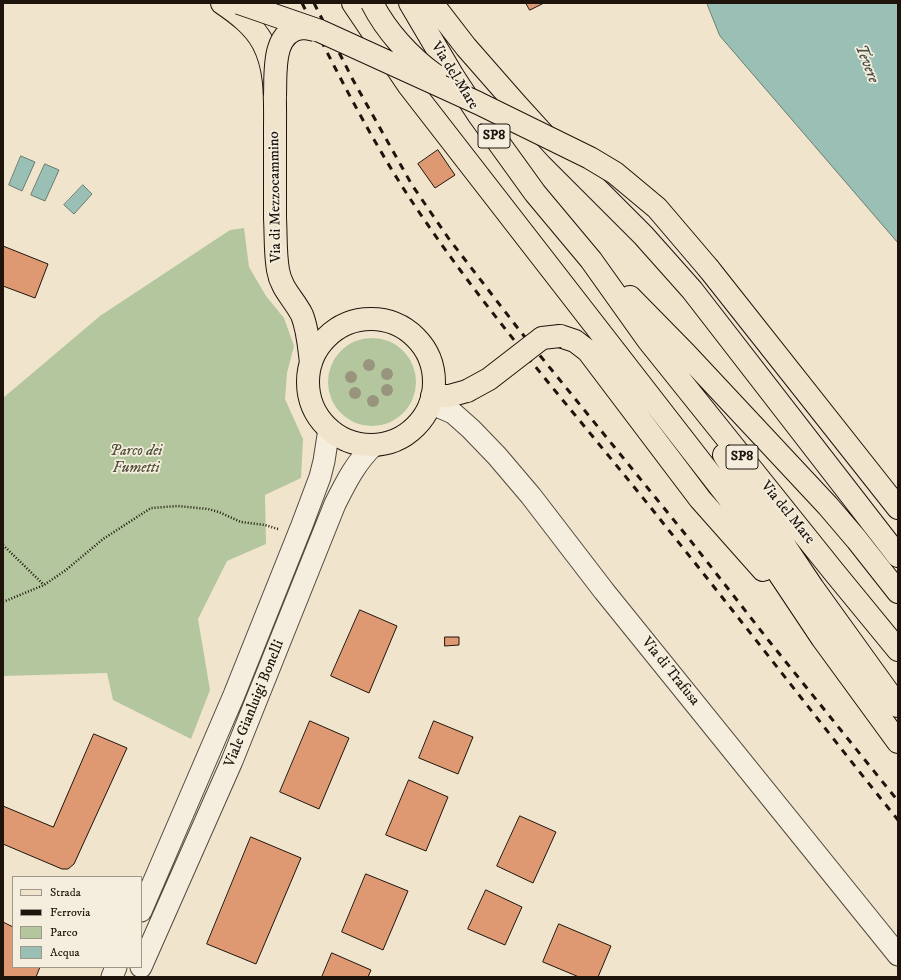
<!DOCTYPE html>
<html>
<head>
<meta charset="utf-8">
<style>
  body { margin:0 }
  #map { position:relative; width:901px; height:980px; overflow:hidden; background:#f0e5cc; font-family:"IM FELL DW Pica",serif }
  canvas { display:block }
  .frame { position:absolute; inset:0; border:4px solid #1e140c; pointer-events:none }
  .legend { position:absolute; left:12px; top:876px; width:130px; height:92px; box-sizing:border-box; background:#f5eede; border:1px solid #9f978a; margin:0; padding:5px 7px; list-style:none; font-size:12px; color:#1e140c }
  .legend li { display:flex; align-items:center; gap:8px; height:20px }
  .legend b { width:20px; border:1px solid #9f978a }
</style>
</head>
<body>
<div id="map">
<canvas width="901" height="980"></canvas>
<div class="frame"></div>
<ul class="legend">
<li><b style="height:5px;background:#f0e5cc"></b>Strada</li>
<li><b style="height:5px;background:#1e140c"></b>Ferrovia</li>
<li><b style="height:11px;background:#b3c69d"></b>Parco</li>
<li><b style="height:11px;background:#9abfb4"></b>Acqua</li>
</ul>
</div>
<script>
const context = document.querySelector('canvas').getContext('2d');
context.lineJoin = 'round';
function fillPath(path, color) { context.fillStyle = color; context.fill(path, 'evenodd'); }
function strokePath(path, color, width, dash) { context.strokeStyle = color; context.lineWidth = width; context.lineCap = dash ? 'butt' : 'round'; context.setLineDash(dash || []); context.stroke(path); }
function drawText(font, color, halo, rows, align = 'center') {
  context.font = font + ' "IM FELL DW Pica",serif'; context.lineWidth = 3.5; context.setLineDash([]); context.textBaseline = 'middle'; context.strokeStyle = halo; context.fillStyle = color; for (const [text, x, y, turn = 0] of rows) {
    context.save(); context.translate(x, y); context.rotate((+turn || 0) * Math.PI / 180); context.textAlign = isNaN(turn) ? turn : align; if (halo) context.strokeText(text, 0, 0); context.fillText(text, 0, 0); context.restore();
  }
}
fillPath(new Path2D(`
  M244,228L249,267L266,296L284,318L294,346L287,373L285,399L303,439L301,478L265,495L266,544L227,561L198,619L210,690L191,739L113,700L107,673L3,676V398L100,316L230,230Z
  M328 382a44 44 0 1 1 88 0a44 44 0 1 1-88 0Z`), '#b3c69d');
const water = new Path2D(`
  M707,3H898V243L720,36Z
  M21,156L35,162L22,191L9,185Z
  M45,164L59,170L45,201L31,195Z
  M83,185L92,194L74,214L64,205Z`);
fillPath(water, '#9abfb4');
strokePath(water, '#687b71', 1);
const building = new Path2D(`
  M526,3H544L530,10Z
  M438,150L455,175L435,188L418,164Z
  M3,246L48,264L35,298L3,286Z
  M360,610L397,626L369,693L331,676Z
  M445,637H459V645L445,646Z
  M310,721L349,738L319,809L280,792Z
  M434,721L473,737L458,774L419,758Z
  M94,734L127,748L74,864L68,869H62L3,844V806L53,827Z
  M409,780L448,797L426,851L386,835Z
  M520,816L556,832L533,883L497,866Z
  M251,837L301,858L256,964L207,944Z
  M366,874L408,891L383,950L342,932Z
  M486,890L522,907L505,945L468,929Z
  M3,922L13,927V967H40L36,977H3Z
  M559,924L611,946L598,977H579L543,962Z
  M332,953L371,970L368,977H322Z`);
fillPath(building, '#de9973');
strokePath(building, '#1e140c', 1);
const minor = new Path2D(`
  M430,403L453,413L471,429L497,456L531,496L604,591L898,955
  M141,911L234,695L302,525L320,477L324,461L329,429
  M141,967L232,761L335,504C346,482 356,462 374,445
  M112,977L116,967`);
const major = new Path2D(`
  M222,3C238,14 254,26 263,43C277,69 275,101 275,130C275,159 275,189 275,218C276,235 275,253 278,270C281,289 294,299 302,315C308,330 309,347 311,363
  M353,3L409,86L728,497L822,638L898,742
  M410,3L453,76L478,114L535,193L591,260L648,340L834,572L898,650
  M432,3L466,47L516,104L557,149L643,235L692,290L898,556
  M709,269L898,508
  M630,297L686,354L828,506L857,540L898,592
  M308 382a63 63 0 1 1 126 0a63 63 0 1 1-126 0Z
  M560,336L575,341L588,351L700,499L763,570
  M432,396H449L467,391
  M724,455L813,588L898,706`);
strokePath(minor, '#52483c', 23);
strokePath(major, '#1e140c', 24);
strokePath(new Path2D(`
  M3,545L44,585
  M3,602L44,585L66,570L103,539L151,508L178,506L208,509L219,512L241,522L265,525L278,529`), '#1e140c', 2.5, [1, 2]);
strokePath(minor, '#f5eede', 21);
strokePath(major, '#f0e5cc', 22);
strokePath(new Path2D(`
  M302,3C338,74 374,146 419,212C494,323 584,423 667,528C745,625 820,723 898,820
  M314,3L353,80L412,185L449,239L520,331L690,540L769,641L898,801`), '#1e140c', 3, [7, 7]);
const majorBridge = new Path2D(`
  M239,3L320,31L478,103L590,158L615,173L657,208L709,269
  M372,3C386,31 410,57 435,75
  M275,96C276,74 271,30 303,28C307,28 311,29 315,30
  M467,391L489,379L542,338L560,336`);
strokePath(majorBridge, '#1e140c', 24, []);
strokePath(majorBridge, '#f0e5cc', 22);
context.fillStyle = '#99947e';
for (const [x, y] of [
  [369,365],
  [387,374],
  [351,377],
  [387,390],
  [355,393],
  [373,401]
]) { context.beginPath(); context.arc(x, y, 6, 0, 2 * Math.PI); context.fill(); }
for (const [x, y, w] of [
  [494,136,32],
  [742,457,32]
]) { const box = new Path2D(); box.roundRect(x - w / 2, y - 12, w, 24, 3); context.fillStyle = '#f5eede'; context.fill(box); strokePath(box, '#1e140c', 1); }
drawText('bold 14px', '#1e140c', null, [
  ["SP8",494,136],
  ["SP8",742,457]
]);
drawText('15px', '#1e140c', '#f5eede', [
  ["Via del Mare",454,76,58],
  ["Via di Mezzocammino",276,197,-91],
  ["Via del Mare",787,513,51],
  ["Via di Trafusa",670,672,51],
  ["Viale Gianluigi Bonelli",255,704,-68]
]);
drawText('italic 15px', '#52523f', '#f5eede', [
  ["Parco dei",136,452],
  ["Fumetti",136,469]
]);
drawText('italic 16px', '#495047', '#f5eede', [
  ["Tevere",866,64,68]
]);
</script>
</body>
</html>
